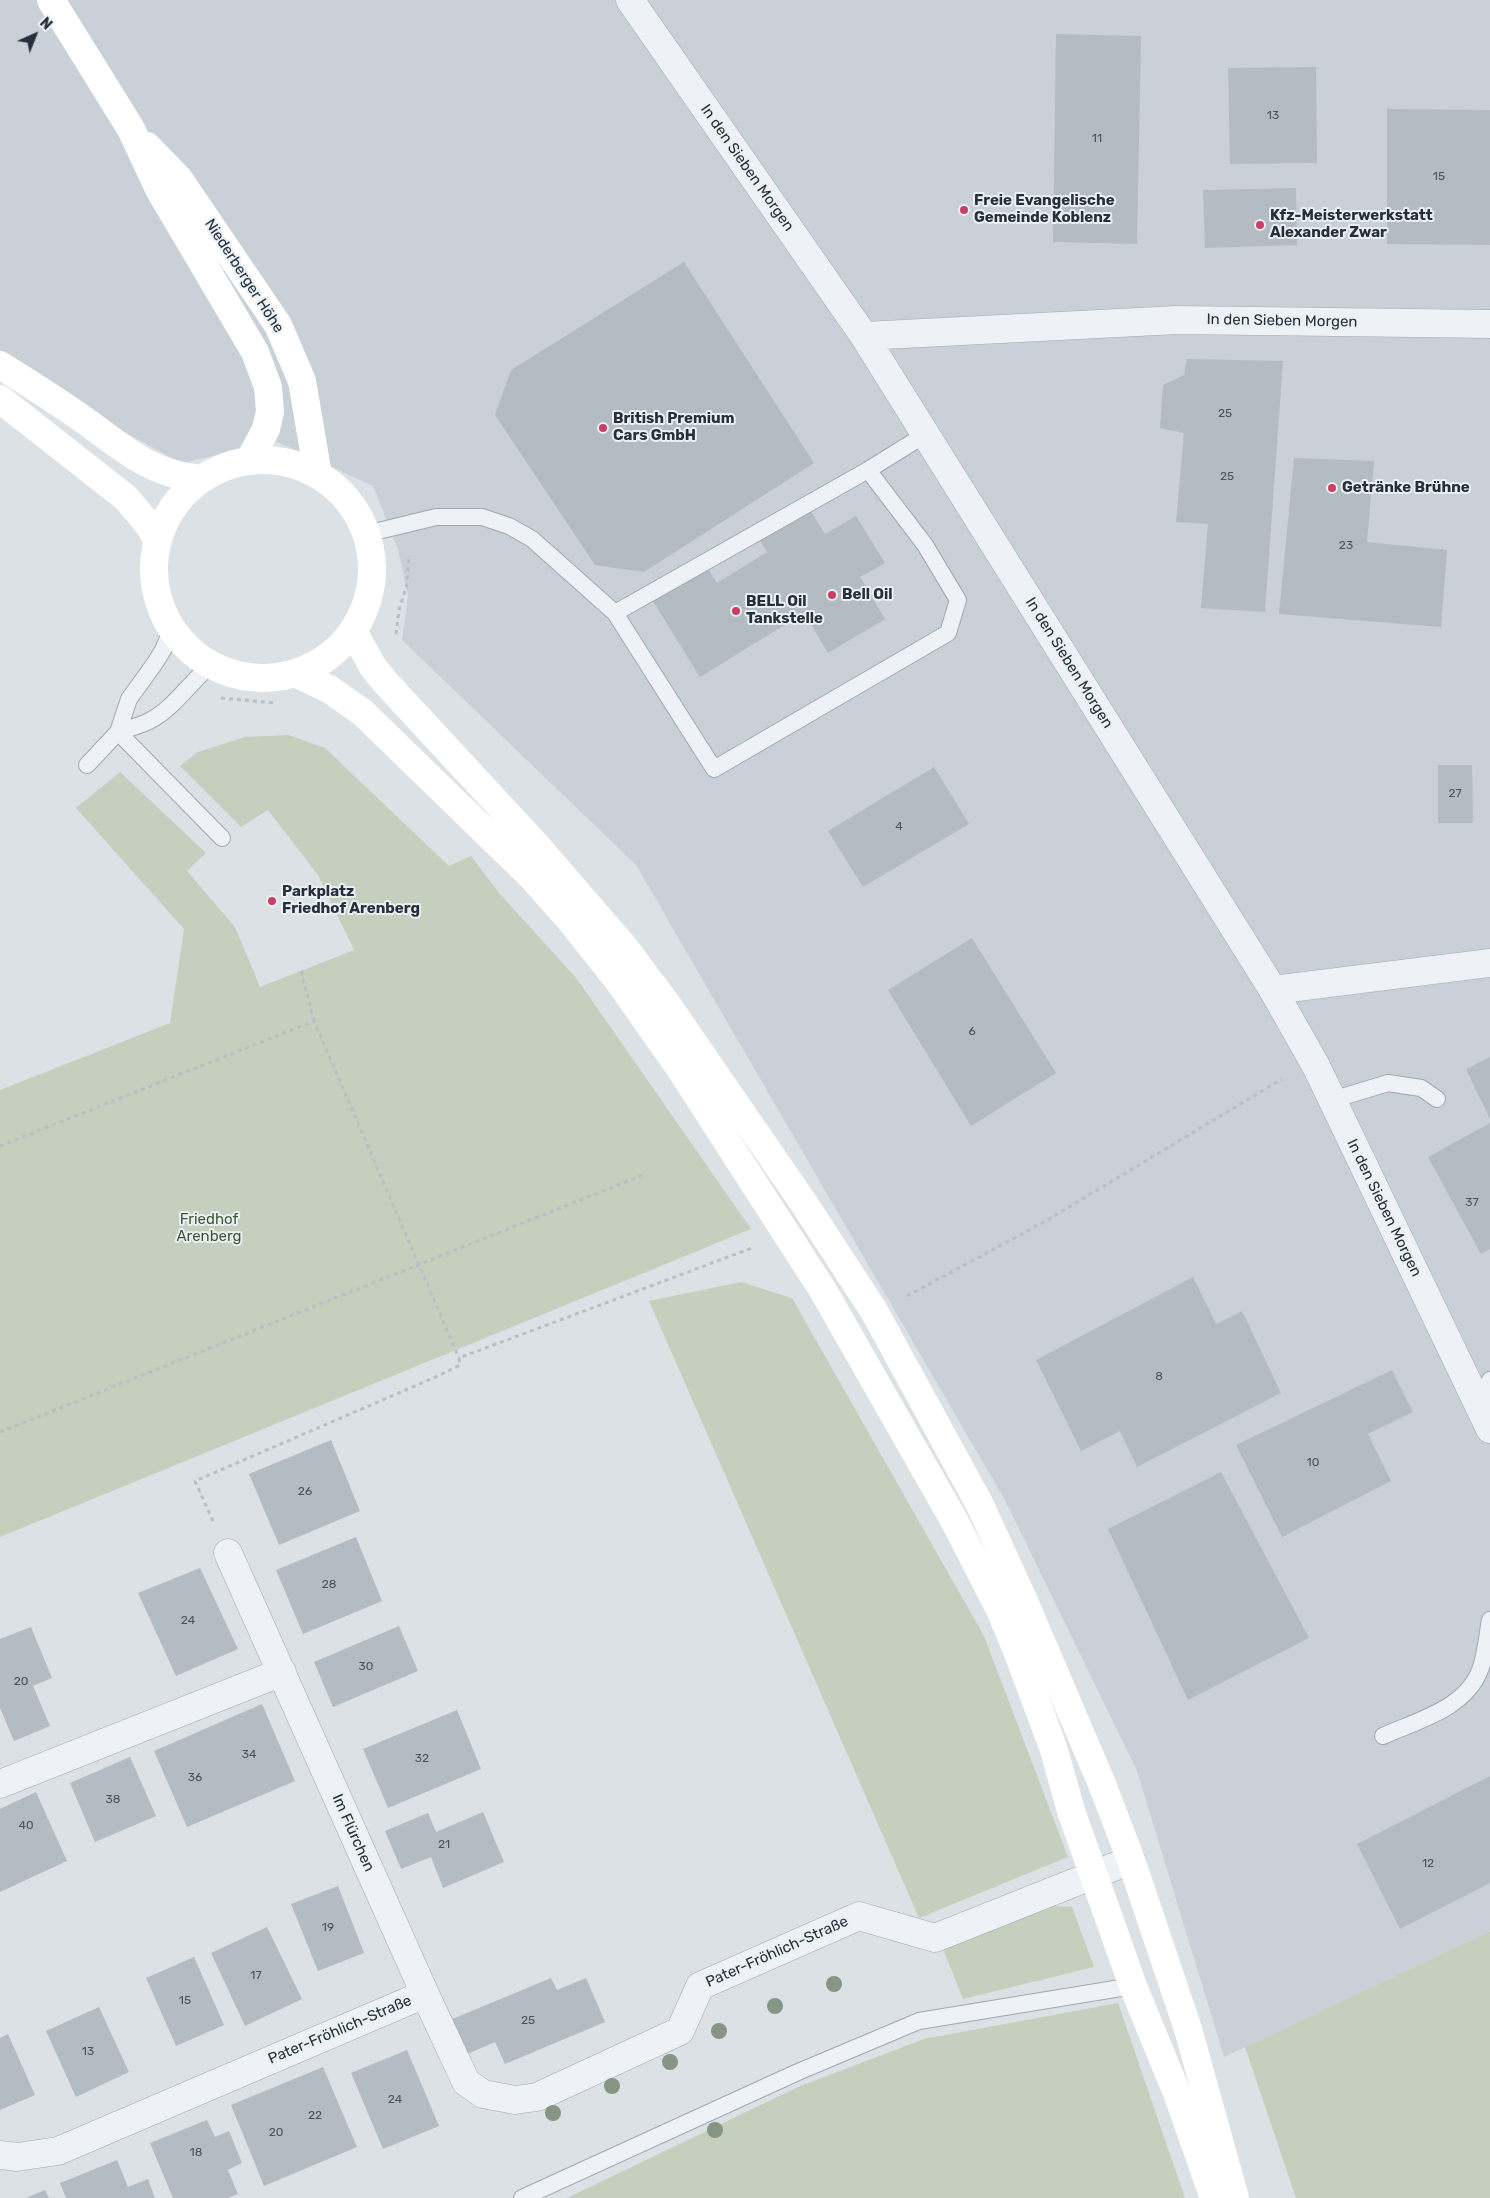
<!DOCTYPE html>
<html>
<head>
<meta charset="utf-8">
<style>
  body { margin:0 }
  #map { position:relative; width:1490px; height:2198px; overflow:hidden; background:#dce1e6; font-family:Rubik,sans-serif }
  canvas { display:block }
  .north { position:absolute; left:10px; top:10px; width:50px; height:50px; -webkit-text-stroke:4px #ebf0f4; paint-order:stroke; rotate:44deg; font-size:14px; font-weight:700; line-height:20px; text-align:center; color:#26303c }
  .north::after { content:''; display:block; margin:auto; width:18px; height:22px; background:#26303c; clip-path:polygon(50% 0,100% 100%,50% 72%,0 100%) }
</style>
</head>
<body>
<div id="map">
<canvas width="1490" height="2198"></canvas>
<div class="north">N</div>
</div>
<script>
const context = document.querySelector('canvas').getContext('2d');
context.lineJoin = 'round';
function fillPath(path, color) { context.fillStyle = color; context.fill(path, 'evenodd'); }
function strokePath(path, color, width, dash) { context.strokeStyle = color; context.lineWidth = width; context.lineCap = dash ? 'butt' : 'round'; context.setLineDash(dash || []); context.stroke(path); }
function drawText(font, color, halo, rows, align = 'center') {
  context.font = font + ' Rubik,sans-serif'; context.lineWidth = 4; context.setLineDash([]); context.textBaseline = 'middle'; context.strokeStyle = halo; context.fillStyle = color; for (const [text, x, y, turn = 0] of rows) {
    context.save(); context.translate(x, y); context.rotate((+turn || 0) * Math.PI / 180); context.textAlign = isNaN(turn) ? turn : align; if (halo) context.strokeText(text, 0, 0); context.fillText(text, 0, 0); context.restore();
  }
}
fillPath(new Path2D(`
  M0,0H1490V1931L1224,2057L1137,1771L1006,1502L636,865L402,640L408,596L398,549L373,486L278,442L181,463L95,416L0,357Z`), '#cad0d8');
fillPath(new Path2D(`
  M289,735L325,748L449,866L471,856L499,893L577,979L751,1229L0,1537V1090L170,1023L184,929L76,808L120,772L206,853L187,871L235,927L260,987L354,950L318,875L268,810L241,827L180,766L198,752L245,737Z
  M741,1282L792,1298L984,1636L1068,1857L919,1918L649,1301Z
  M1054,1906L1072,1907L1094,1967L963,1999L943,1949Z
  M1490,1931V2198H1296L1245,2047Z
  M1118,2003L1185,2198H567L798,2087L924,2039Z`), '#c4d0bd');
fillPath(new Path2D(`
  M1056,34L1141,36L1137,244L1053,242Z
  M1316,67L1317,163L1230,164L1228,68Z
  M1387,109L1490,110V245L1387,244Z
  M1296,188L1297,245L1205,248L1203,190Z
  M684,262L814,463L644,572L595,565L495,415L511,370Z
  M1187,359L1283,361L1265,612L1201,608L1208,524L1176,522L1184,433L1160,428L1163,385L1184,375Z
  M1294,458L1374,461L1367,542L1447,550L1441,627L1279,614Z
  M807,505L825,534L856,516L885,563L860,577L885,619L828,653L804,613L700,677L651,598L705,564L717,583L767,552L757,536Z
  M1438,765H1472L1473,823H1438Z
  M934,767L969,824L863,887L828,831Z
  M972,938L1056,1073L971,1126L888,990Z
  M1490,1057V1119L1466,1069Z
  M1490,1123V1249L1481,1254L1428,1157Z
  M1193,1277L1216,1324L1242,1311L1281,1393L1137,1467L1120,1431L1081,1451L1036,1360Z
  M1392,1370L1413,1412L1368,1434L1391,1481L1282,1537L1236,1445Z
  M331,1440L360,1511L279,1545L249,1474Z
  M1221,1472L1309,1638L1188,1700L1108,1529Z
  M356,1537L382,1601L303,1634L276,1570Z
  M200,1568L238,1649L176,1676L138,1593Z
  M399,1626L418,1671L333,1707L314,1662Z
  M31,1627L52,1678L33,1686L50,1726L14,1741L0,1708V1639Z
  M262,1704L295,1781L187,1827L154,1751Z
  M457,1710L481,1769L388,1808L363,1749Z
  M130,1757L156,1816L95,1842L70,1783Z
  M1490,1776V1883L1400,1929L1357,1844Z
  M36,1792L67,1861L0,1892V1809Z
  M483,1812L504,1862L443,1888L431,1857L401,1869L385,1831L428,1813L436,1832Z
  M338,1886L364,1953L318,1971L291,1904Z
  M267,1927L302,1999L245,2026L211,1953Z
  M194,1957L224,2025L176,2046L146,1978Z
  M551,1978L557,1990L586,1978L605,2022L505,2064L495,2042L465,2055L450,2020Z
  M99,2007L129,2072L76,2097L46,2031Z
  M8,2034L35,2095L0,2110V2038Z
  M407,2050L439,2126L383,2149L351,2073Z
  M323,2067L357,2147L264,2186L231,2105Z
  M207,2120L215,2137L229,2131L242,2163L228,2170L238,2194L228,2198H173L150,2143Z
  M117,2160L128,2187L148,2179L155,2198H66L60,2183Z
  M45,2190L49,2198H26Z`), '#b3bbc3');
const lane = new Path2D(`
  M366,534L436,517H482L509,526L532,539L615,613L868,470L926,434
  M615,613L714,769L948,633L958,600L925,545L868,470
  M118,732L222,838
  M118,732C128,728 141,726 151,720C175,707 190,682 211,665
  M87,765L118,732L129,699L155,663L163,650L172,628
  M1332,1100L1388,1083L1421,1088L1437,1099
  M1477,1402L1490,1380
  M1383,1736C1418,1720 1465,1709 1480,1670C1486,1655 1487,1635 1490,1620
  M522,2198L798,2072L919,2021L1133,1986`);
const street = new Path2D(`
  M630,0L864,336L1273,990L1316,1066L1490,1429
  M864,336L1177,320L1490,324
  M1273,990L1490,963
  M228,1553L425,1994L466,2082L483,2094L515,2100L537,2097L680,2031L700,1986L859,1916L935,1938L1131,1860
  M0,1784L282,1672
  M0,2155L17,2157L58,2151L425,1994`);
strokePath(lane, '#a2a8b0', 18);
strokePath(street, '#a2a8b0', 29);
strokePath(new Path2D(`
  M396,634L399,610L407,584L409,555
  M221,698L275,703
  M301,971L314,1021
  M0,1146L314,1021L459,1358
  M907,1296L1044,1222L1282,1079
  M0,1432L643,1175
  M213,1521L195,1481L438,1376L460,1365L459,1358L752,1248`), '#babfc5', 3, [4, 4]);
strokePath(lane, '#eef1f5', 16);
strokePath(street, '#eef1f5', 28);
strokePath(new Path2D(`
  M51,0L131,129L160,191L255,352L268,387L270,412L266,429L249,461
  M147,146L179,179L278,325L302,381L318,475
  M0,365C25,381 50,396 74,413C118,443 146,474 201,479
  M0,399L126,498L148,524L158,541
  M154 569a109 109 0 1 1 218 0a109 109 0 1 1-218 0Z
  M353,631L373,667L386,683L535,844L624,947L666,1003L803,1202L874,1311L980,1505L1023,1599L1102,1784L1131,1860L1188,2029L1235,2198
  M295,673L329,689L362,712L531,876L571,921L617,979L679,1067L824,1292L955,1522L1000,1610L1016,1648L1053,1747L1072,1814L1133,1986L1177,2093L1214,2198`), '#fff', 28);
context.fillStyle = '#859684';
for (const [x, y] of [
  [834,1984],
  [775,2006],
  [719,2031],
  [670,2062],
  [612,2086],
  [553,2113],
  [715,2130]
]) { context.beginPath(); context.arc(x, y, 8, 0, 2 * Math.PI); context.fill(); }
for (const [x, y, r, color] of [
  [964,210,5,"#cd3f62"],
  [1260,225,5,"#cd3f62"],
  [603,428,5,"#cd3f62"],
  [1332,488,5,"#cd3f62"],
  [832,595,5,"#cd3f62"],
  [736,611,5,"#cd3f62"],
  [272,901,5,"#cd3f62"]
]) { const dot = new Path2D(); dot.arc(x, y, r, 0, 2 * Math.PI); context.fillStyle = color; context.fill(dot); strokePath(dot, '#ebf0f4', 2); }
drawText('12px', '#49535e', null, [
  ["13",1273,116],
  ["11",1097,139],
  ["15",1439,177],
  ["25",1225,414],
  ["25",1227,477],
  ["23",1346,546],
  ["27",1455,794],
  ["4",899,827],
  ["6",972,1032],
  ["37",1472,1203],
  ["8",1159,1377],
  ["10",1313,1463],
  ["26",305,1492],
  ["28",329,1585],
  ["24",188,1621],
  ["30",366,1667],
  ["20",21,1682],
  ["34",249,1755],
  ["32",422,1759],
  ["36",195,1778],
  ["38",113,1800],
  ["40",26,1826],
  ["21",444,1845],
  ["12",1428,1864],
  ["19",328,1928],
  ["17",256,1976],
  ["15",185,2001],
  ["25",528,2021],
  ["13",88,2052],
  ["24",395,2100],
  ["22",315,2116],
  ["20",276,2133],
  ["18",196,2153]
]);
drawText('15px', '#26303c', '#ebf0f4', [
  ["In den Sieben Morgen",747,168,55],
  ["Niederberger Höhe",244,276,57],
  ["In den Sieben Morgen",1282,321,1],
  ["In den Sieben Morgen",1069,663,58],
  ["In den Sieben Morgen",1384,1208,64],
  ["Im Flürchen",353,1833,66],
  ["Pater-Fröhlich-Straße",777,1952,-24],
  ["Pater-Fröhlich-Straße",340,2030,-23]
]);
drawText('bold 15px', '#26303c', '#ebf0f4', [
  ["Freie Evangelische",974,201],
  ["Gemeinde Koblenz",974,218],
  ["Kfz-Meisterwerkstatt",1270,216],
  ["Alexander Zwar",1270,233],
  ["British Premium",613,419],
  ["Cars GmbH",613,436],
  ["Getränke Brühne",1342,488],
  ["Bell Oil",842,595],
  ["BELL Oil",746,602],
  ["Tankstelle",746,619],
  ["Parkplatz",282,892],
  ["Friedhof Arenberg",282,909]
], 'left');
drawText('15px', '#3e5833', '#ebf0f4', [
  ["Friedhof",209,1220],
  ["Arenberg",209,1237]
]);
</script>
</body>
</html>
